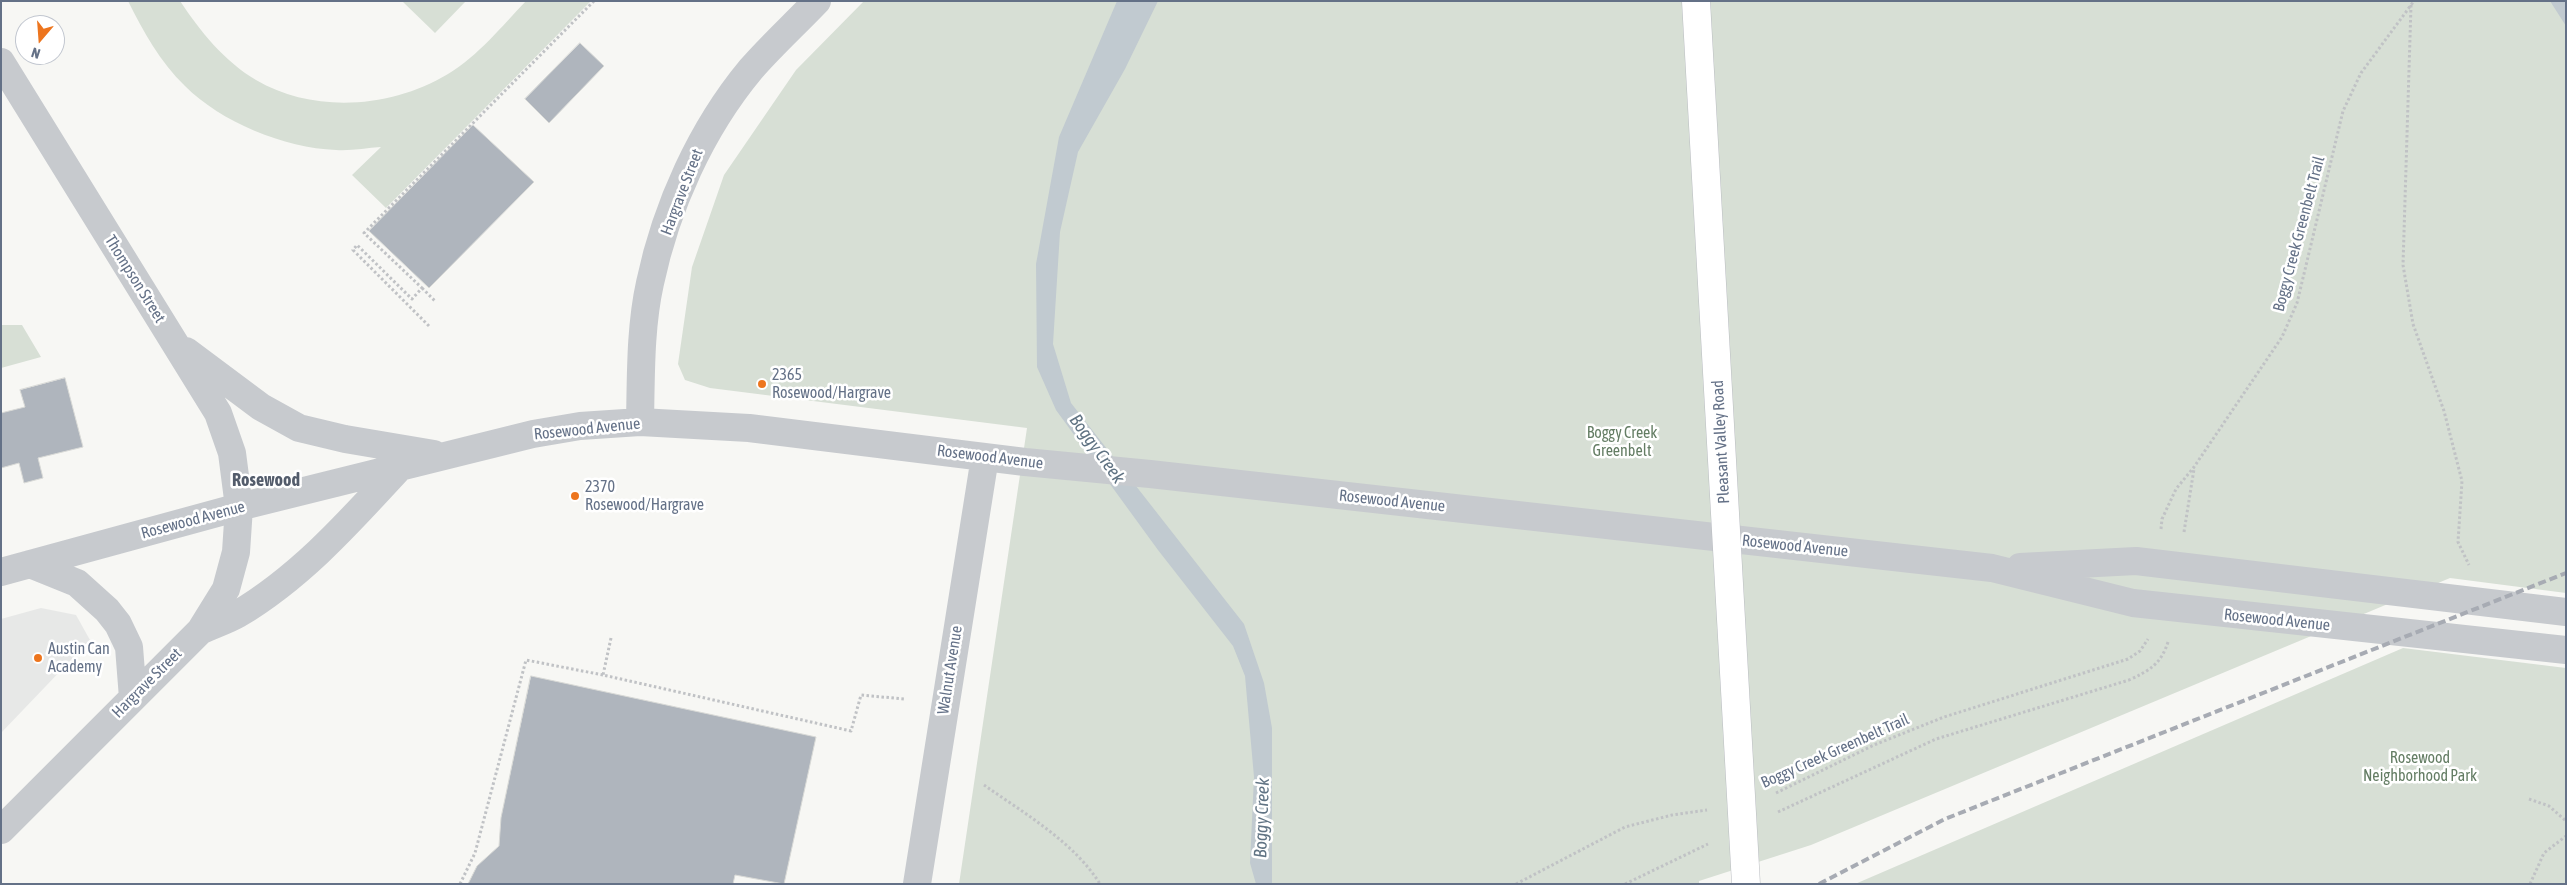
<!DOCTYPE html>
<html>
<head>
<meta charset="utf-8">
<style>
  body { margin:0 }
  #map { position:relative; width:2567px; height:885px; overflow:hidden; background:#f7f7f4; font-family:"Asap Condensed",sans-serif }
  canvas { display:block }
  .frame { position:absolute; inset:0; border:2px solid #647187; pointer-events:none }
  .north { position:absolute; left:15px; top:15px; width:50px; height:50px; box-sizing:border-box; background:#fff; border:1px solid #c1c6cf; border-radius:50%; rotate:198deg; font-size:14px; font-weight:700; line-height:20px; text-align:center; color:#647187 }
  .north::after { content:''; display:block; margin:auto; width:18px; height:22px; background:#ed751e; clip-path:polygon(50% 0,100% 100%,50% 72%,0 100%) }
</style>
</head>
<body>
<div id="map">
<canvas width="2567" height="885"></canvas>
<div class="frame"></div>
<div class="north">N</div>
</div>
<script>
const context = document.querySelector('canvas').getContext('2d');
context.lineJoin = 'round';
function fillPath(path, color) { context.fillStyle = color; context.fill(path, 'evenodd'); }
function strokePath(path, color, width, dash) { context.strokeStyle = color; context.lineWidth = width; context.lineCap = dash ? 'butt' : 'round'; context.setLineDash(dash || []); context.stroke(path); }
function drawText(font, color, halo, rows, align = 'center') {
  context.font = font + ' "Asap Condensed",sans-serif'; context.lineWidth = 5; context.setLineDash([]); context.textBaseline = 'middle'; context.strokeStyle = halo; context.fillStyle = color; for (const [text, x, y, turn = 0] of rows) {
    context.save(); context.translate(x, y); context.rotate((+turn || 0) * Math.PI / 180); context.textAlign = isNaN(turn) ? turn : align; if (halo) context.strokeText(text, 0, 0); context.fillText(text, 0, 0); context.restore();
  }
}
fillPath(new Path2D(`
  M41,608L76,615L90,640L1,733V619Z`), '#e7e8e7');
fillPath(new Path2D(`
  M128,1H180C200,31 224,61 256,80C314,114 392,108 448,74C478,56 502,26 526,1H591L386,208L352,175L381,147C366,148 351,151 336,150C284,148 221,122 185,86C160,62 143,31 128,1Z
  M402,1H466L435,33Z
  M864,1H2566V593L2450,578L1811,845L1699,881V884H959L1027,428L710,388L685,380L678,364L692,267L724,175L796,70Z
  M1,325H22L41,357L1,368Z
  M2403,648L2566,668V884H1855Z`), '#d7dfd5');
fillPath(new Path2D(`
  M1117,1H1158L1125,69L1078,152L1060,232L1053,344L1071,403L1244,624L1264,683L1272,728V884H1256L1250,863L1254,777L1245,676L1233,646L1158,550L1056,410L1037,367L1036,264L1059,137Z
  M2550,1H2566V26Z`), '#c1cad0');
const building = new Path2D(`
  M580,43L604,66L549,123L525,99Z
  M473,125L534,182L429,288L369,231Z
  M65,378L83,447L38,458L43,478L24,483L19,463L1,468V413L25,407L20,390Z
  M531,676L816,737L784,884L735,875L733,884H468L477,866L499,846L501,818Z`);
fillPath(building, '#afb5bd');
strokePath(building, '#d8d9d6', 1);
strokePath(new Path2D(`
  M2411,5L2403,265L2413,324L2444,411L2462,481L2458,542L2469,565
  M422,288L435,301
  M429,326L353,250L357,245L412,299L422,288L364,233L594,1
  M2161,529L2162,519L2176,489L2194,467L2282,337L2297,303L2343,111L2361,73L2414,1
  M2184,532L2194,469
  M611,638L603,675L851,731L861,695L904,699
  M984,785C1024,813 1075,843 1100,884
  M1776,793L1874,745L1944,717L2128,659L2140,651L2148,639
  M2529,799L2549,806L2566,821
  M1778,812L1936,739L2129,680C2149,671 2161,664 2168,642
  M460,884L475,853L526,660L603,675
  M1516,884L1625,827L1672,815L1707,810
  M1625,884L1708,844
  M2530,884L2544,853L2566,836`), '#c0c2c5', 3, [2.5, 2.5]);
strokePath(new Path2D(`
  M1,62L218,413L232,453L239,507L236,552L226,589L200,631L1,830
  M186,351L261,407L299,428L345,439L434,454
  M640,422C641,377 640,328 650,283C666,207 701,129 751,69C771,46 795,24 817,1
  M30,564L77,583L107,610L118,624L129,647L133,698
  M2020,567L2136,561L2566,612
  M1,572L239,507L533,434L580,426L640,422L749,428L1025,462L1150,474L1992,568L2133,603L2566,650
  M200,631C212,625 226,621 238,614C302,576 351,520 400,467
  M917,884L985,457`), '#c7cace', 28);
strokePath(new Path2D(`
  M1819,884L1945,819L2566,573`), '#a7abb3', 4, [8, 4]);
const majorBridge = new Path2D(`
  M1696,1L1746,884`);
strokePath(majorBridge, '#babdc2', 29, []);
strokePath(majorBridge, '#fff', 28);
for (const [x, y, r, color] of [
  [762,384,5,"#ed751e"],
  [575,496,5,"#ed751e"],
  [38,658,5,"#ed751e"]
]) { const dot = new Path2D(); dot.arc(x, y, r, 0, 2 * Math.PI); context.fillStyle = color; context.fill(dot); strokePath(dot, '#fff', 2); }
drawText('16px', '#647187', '#fff', [
  ["Hargrave Street",682,192,-69],
  ["Boggy Creek Greenbelt Trail",2299,234,-75],
  ["Thompson Street",135,279,58],
  ["Rosewood Avenue",587,429,-6],
  ["Pleasant Valley Road",1721,442,-93],
  ["Rosewood Avenue",990,457,7],
  ["Rosewood Avenue",1392,501,6],
  ["Rosewood Avenue",193,520,-15],
  ["Rosewood Avenue",1795,546,6],
  ["Rosewood Avenue",2277,620,6],
  ["Walnut Avenue",950,670,-81],
  ["Hargrave Street",147,683,-45],
  ["Boggy Creek Greenbelt Trail",1835,751,-24]
]);
drawText('16px', '#647187', '#fff', [
  ["2365",772,375],
  ["Rosewood/Hargrave",772,393],
  ["2370",585,487],
  ["Rosewood/Hargrave",585,505],
  ["Austin Can",48,649],
  ["Academy",48,667]
], 'left');
drawText('16px', '#647d64', '#fff', [
  ["Boggy Creek",1622,433],
  ["Greenbelt",1622,451],
  ["Rosewood",2420,758],
  ["Neighborhood Park",2420,776]
]);
drawText('italic 18px', '#607383', '#fff', [
  ["Boggy Creek",1097,449,54],
  ["Boggy Creek",1262,818,-88]
]);
drawText('bold 18px', '#535c6b', '#fff', [
  ["Rosewood",266,480]
]);
</script>
</body>
</html>
